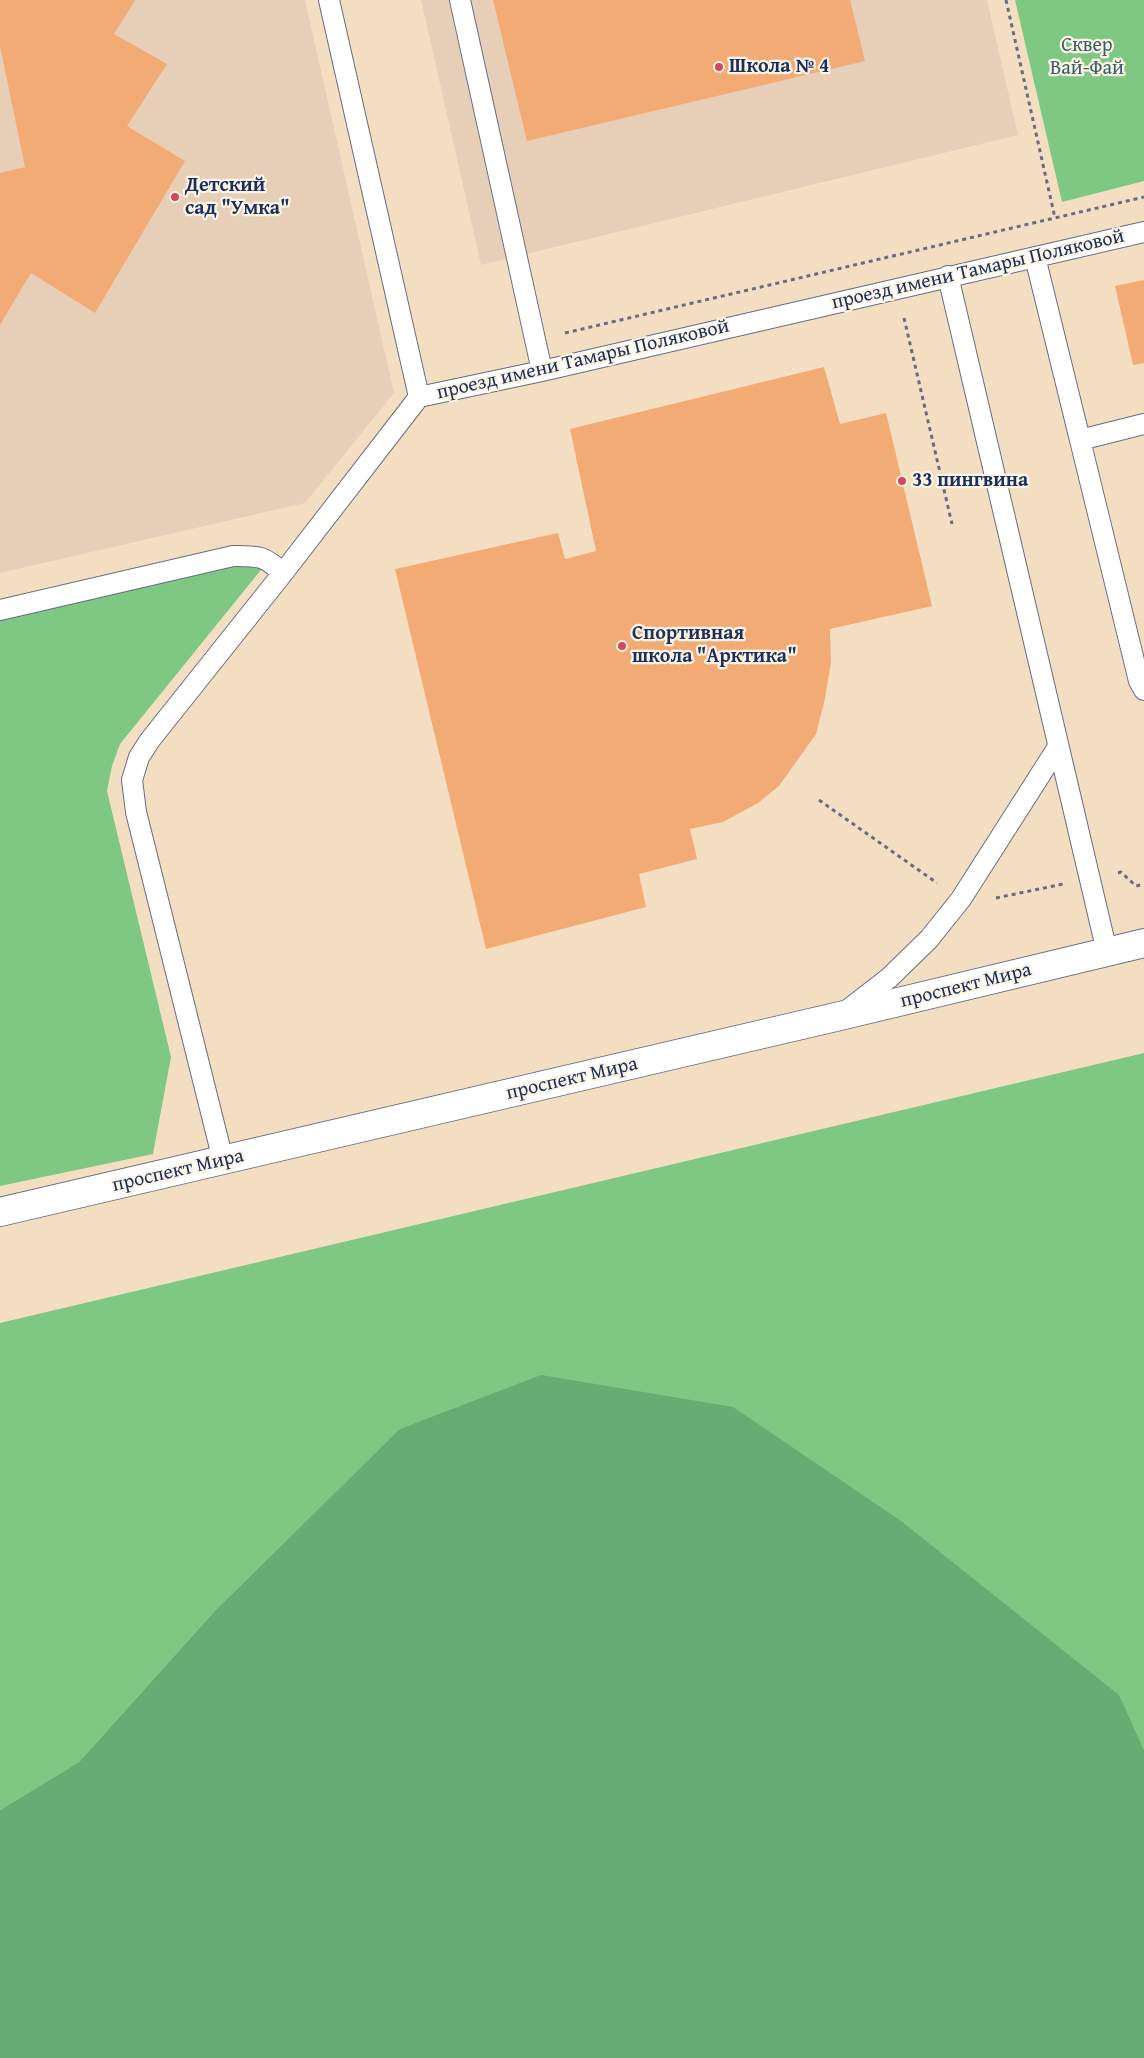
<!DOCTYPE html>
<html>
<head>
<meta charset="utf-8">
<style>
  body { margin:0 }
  canvas { display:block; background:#f4dec1 }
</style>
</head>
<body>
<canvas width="1144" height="2058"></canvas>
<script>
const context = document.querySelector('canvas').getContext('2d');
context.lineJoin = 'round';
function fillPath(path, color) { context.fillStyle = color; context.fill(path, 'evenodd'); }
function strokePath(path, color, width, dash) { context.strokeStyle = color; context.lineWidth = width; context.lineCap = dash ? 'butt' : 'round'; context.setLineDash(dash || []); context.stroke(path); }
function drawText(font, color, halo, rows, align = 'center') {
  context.font = font + ' "Gentium Book Plus",serif'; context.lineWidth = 4.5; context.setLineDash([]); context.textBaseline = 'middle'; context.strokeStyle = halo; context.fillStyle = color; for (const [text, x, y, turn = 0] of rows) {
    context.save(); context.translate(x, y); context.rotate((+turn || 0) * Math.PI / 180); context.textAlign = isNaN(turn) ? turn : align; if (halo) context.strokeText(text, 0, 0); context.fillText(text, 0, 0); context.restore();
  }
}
fillPath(new Path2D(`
  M0,0H305L394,393L305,503L0,573Z
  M421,0H987L1018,135L481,265Z`), '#e7cfb7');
fillPath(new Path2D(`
  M1015,0H1144V181L1062,202Z
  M213,560H269L120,744L112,766L107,791L171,1057L153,1154L0,1186V610Z
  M1144,1053V1750L1118,1695L904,1523L212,1614L79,1762L0,1810V1323Z`), '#7fc884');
fillPath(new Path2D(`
  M541,1375L733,1407L904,1523L1119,1695L1144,1750V2058H0V1810L79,1762L212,1614L400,1429Z`), '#67ac72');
fillPath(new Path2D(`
  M0,0H135L114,34L167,64L127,126L185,161L95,313L31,273L0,325V173L25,167L0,46Z
  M493,0H850L865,61L527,141Z
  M1144,280V363L1133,365L1115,286Z
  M824,367L840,424L886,413L932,606L830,629L831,663L824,703L816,734L779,786L758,803L723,822L690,829L697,859L639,874L646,907L486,949L395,569L558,533L565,559L596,551L570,429Z`), '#f3ab76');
const lane = new Path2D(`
  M329,0L419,397L542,371L1144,232
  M460,0L542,371
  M1035,257L1080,440L1144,424
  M948,276L1107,952
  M1080,440L1139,681L1144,690
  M0,610L233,556C259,556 263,555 283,573
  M845,1012L889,978L929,939L961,899L1058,747
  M223,1160L136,812L132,780L139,757L150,740L283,573L419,397`);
const secondary = new Path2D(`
  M0,1212L840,1016L1144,943`);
strokePath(lane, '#676c81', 22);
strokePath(secondary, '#676c81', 30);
strokePath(new Path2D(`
  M1006,0L1055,218
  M904,318L952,524
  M565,333L1144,197
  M819,800L937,883
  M1118,873L1121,872L1136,886L1144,884
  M996,898L1063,884`), '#676c81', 3, [4, 4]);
strokePath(lane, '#fff', 20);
strokePath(secondary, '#fff', 28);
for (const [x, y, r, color] of [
  [719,67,5,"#d1495b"],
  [175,197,5,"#d1495b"],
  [902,481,5,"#d1495b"],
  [622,646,5,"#d1495b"]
]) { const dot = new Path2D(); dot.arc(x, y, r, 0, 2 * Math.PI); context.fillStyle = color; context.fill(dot); strokePath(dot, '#fcf5e5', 2); }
drawText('20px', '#395d69', '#fcf5e5', [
  ["Сквер",1087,46],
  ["Вай-Фай",1087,69]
]);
drawText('bold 20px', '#1b2f5e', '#fcf5e5', [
  ["Школа № 4",729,67],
  ["Детский",185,186],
  ["сад \"Умка\"",185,209],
  ["33 пингвина",912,481],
  ["Спортивная",632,634],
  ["школа \"Арктика\"",632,657]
], 'left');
drawText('20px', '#1b2f5e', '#fcf5e5', [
  ["проезд имени Тамары Поляковой",978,270,-13],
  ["проезд имени Тамары Поляковой",583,360,-13],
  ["проспект Мира",966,986,-14],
  ["проспект Мира",572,1079,-13],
  ["проспект Мира",178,1171,-13]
]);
</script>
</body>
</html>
